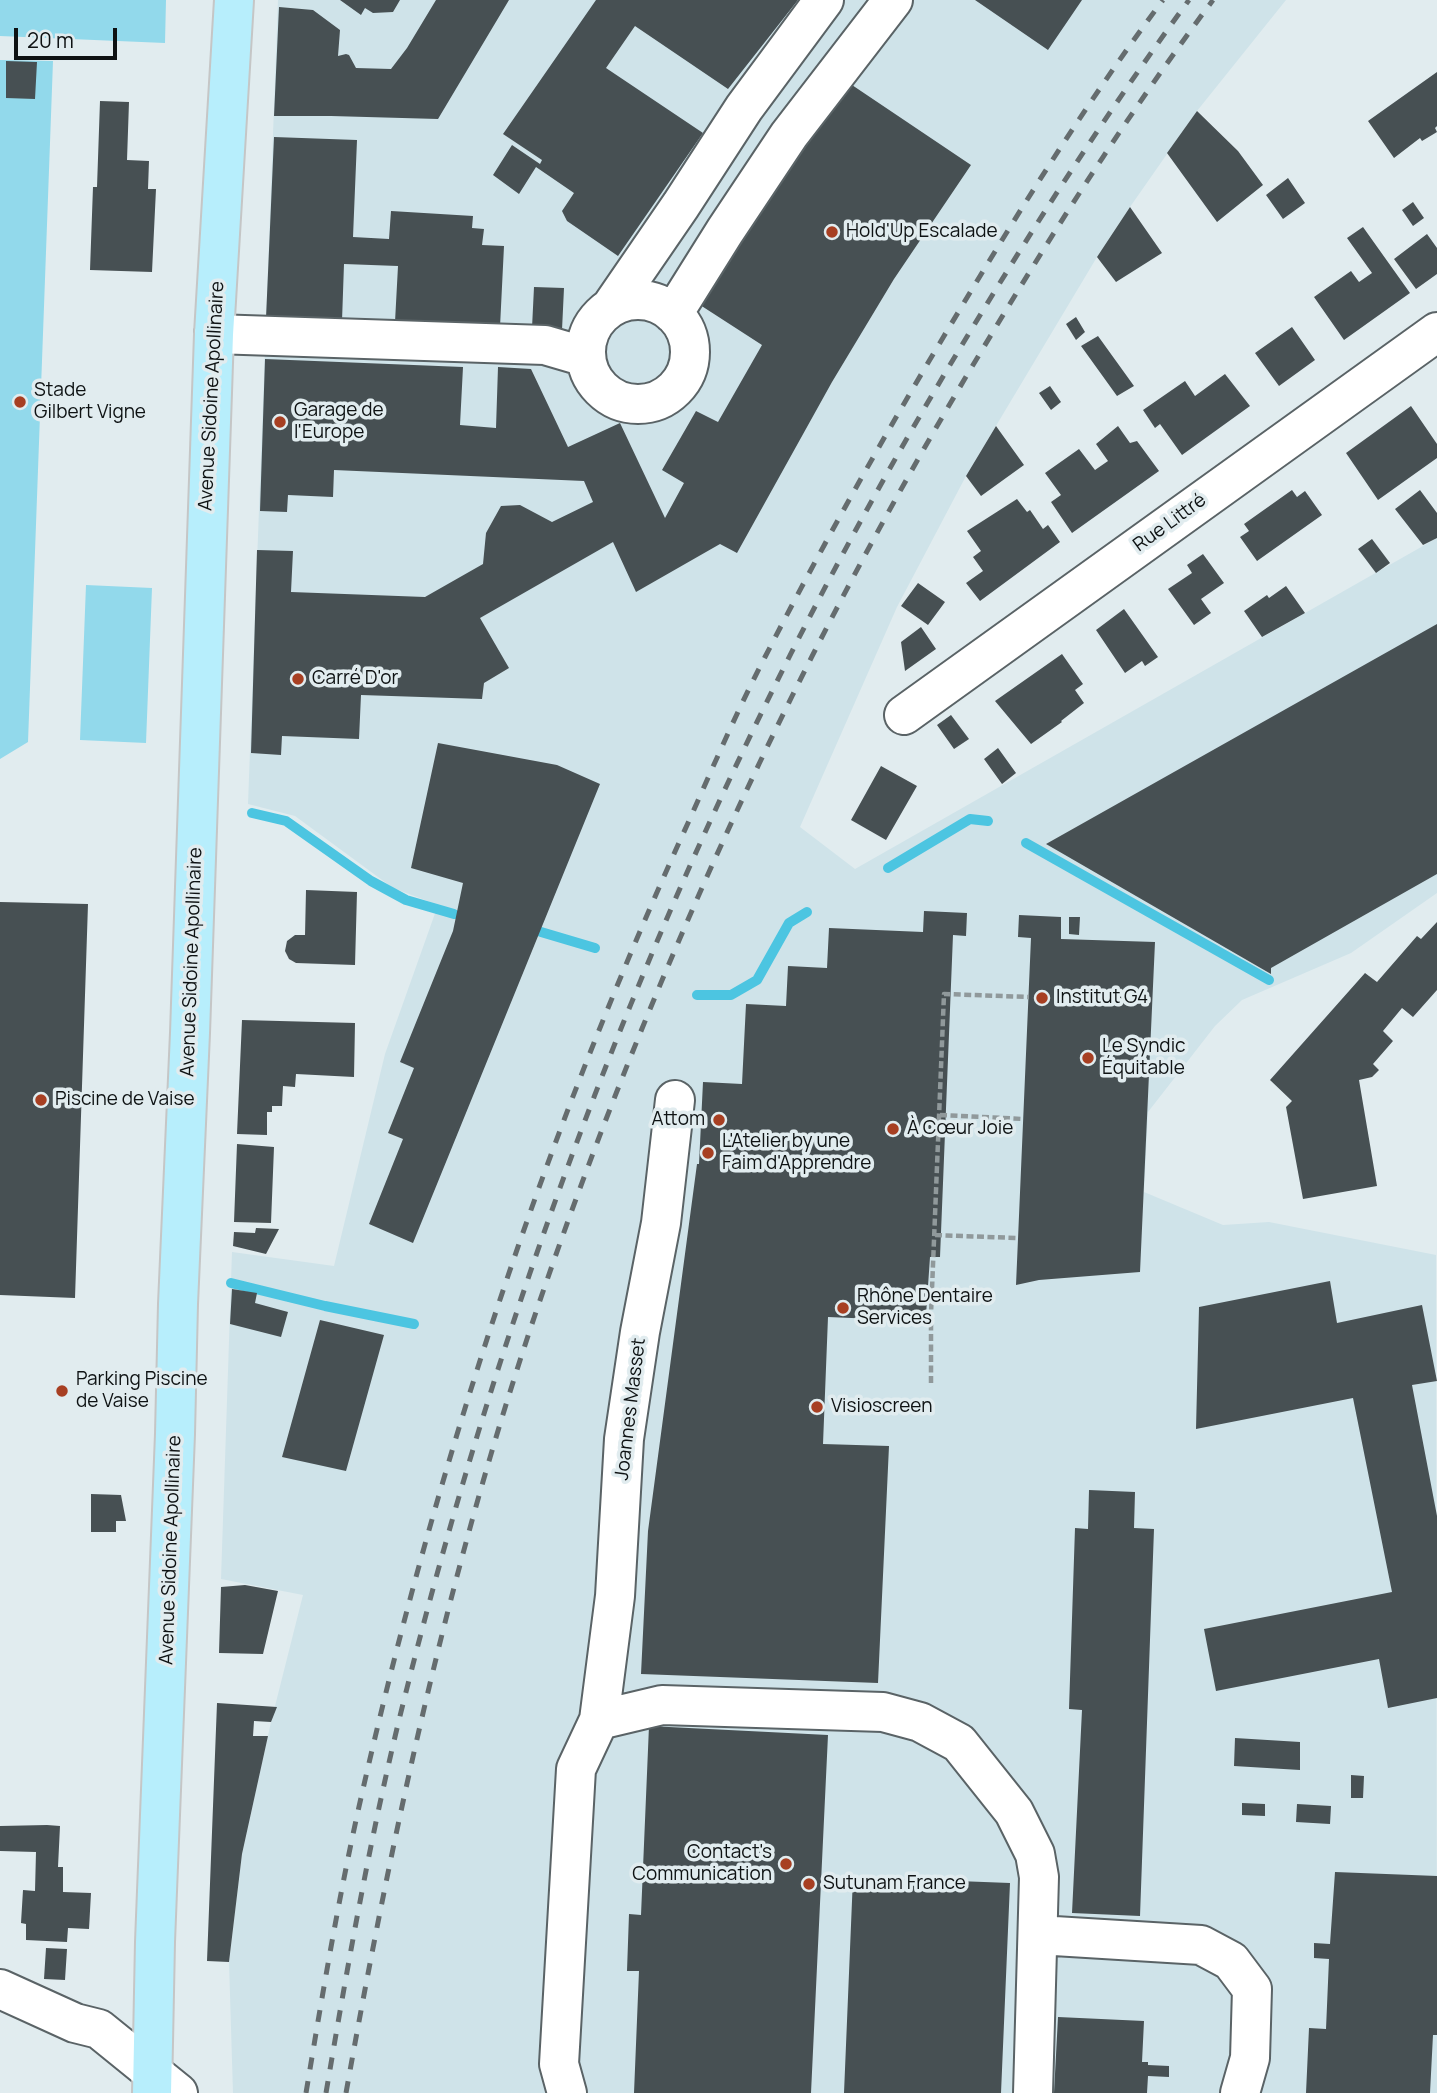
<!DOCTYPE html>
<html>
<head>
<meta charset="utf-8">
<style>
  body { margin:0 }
  #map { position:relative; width:1437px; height:2093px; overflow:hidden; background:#e1ecef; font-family:Manrope,sans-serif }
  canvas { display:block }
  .scale { position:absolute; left:14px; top:28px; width:103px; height:32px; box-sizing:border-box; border:4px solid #0e1213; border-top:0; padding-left:9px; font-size:21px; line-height:24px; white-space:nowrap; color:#0e1213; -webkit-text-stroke:5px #e1ecef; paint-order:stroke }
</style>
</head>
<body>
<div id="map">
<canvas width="1437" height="2093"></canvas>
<div class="scale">20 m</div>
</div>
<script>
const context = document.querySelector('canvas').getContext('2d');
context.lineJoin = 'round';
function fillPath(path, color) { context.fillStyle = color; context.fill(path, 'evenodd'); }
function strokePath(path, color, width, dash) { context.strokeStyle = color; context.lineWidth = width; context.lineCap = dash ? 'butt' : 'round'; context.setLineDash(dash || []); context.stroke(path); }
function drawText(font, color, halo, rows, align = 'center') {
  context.font = font + ' Manrope,sans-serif'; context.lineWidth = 7; context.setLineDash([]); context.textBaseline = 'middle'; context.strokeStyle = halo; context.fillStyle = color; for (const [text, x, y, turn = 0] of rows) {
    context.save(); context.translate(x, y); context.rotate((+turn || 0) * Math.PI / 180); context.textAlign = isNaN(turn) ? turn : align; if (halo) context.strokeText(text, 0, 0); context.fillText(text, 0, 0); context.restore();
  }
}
fillPath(new Path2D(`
  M278,0H1286L1197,111L1130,207L1097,257L966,476L897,607L800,827L855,869L1437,538V893L1351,953L1242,1000L1215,1026L1148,1112L1144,1192L1223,1225L1269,1222L1436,1255L1437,2093H233L229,1962L242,1854L271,1722L303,1595L221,1579L232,1252L334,1266L385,1054L438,905L393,888L295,816L248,804Z`), '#cfe3e9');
fillPath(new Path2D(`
  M0,0H166L165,43L0,36Z
  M0,60L53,61L28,742L0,759Z
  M86,585L152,588L146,743L80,740Z`), '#92d9eb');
strokePath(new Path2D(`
  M252,813L286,821L371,881L406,900L454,914
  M1026,843L1269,980
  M888,868L970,819L988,821
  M541,932L595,948
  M697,995H731L757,980L789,923L807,912
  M231,1283L325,1306L414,1324`), '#4cc5e1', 10);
fillPath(new Path2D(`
  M340,0H400L393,12L373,13L365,8L361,15Z
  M436,0H509L438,119L331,116H274L279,7L313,10L340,30L338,56L346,54L349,55L356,68L391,69L407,48Z
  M596,0H798L728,89L635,26L606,68L703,133L618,256L567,221L562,211L574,193L536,167L519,194L493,175L512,145L540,164L542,160L503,134Z
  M975,0H1082L1048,50Z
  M6,61L37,62L35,99L6,98Z
  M1437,72V126L1435,128L1437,132L1422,141L1420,138L1394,158L1368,121Z
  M849,83L971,165L894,279L832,382L737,553L720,544L636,592L613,542L480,618L509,668L484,683L482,699L361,695L359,739L282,736L281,755L251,753L257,550L293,551L291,592L425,597L483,564L486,533L501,506L520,505L552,522L593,502L584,481L334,470L333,497L288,495L287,512L260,511L265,359L463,367L460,425L496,428L498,367L531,369L568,447L620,423L665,518L684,483L662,470L696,411L718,422L762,345L697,303Z
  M100,101L129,102L127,160L149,161L148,189H156L152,272L90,270L93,187H97Z
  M1197,111L1238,151L1263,185L1217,222L1167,153Z
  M274,137L357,140L353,237L389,239L391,211L473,216L472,228L484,229L482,245L504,246L500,327L395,322L398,266L344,264L342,321L266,318Z
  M1288,178L1305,203L1283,219L1266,195Z
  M1413,202L1424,218L1413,226L1402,210Z
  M1130,207L1162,253L1116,282L1097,257Z
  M1363,227L1410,293L1344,340L1314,297L1351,271L1359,282L1372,273L1347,238Z
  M1427,234L1437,248V274L1416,289L1394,259Z
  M534,287L564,288L562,330L532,328Z
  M1076,317L1085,332L1076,340L1066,324Z
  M1292,327L1315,360L1279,386L1255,353Z
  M1098,336L1134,386L1117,396L1081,346Z
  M1225,374L1250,406L1182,455L1160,424L1155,428L1143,410L1185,381L1195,396Z
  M1050,386L1061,402L1051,410L1039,393Z
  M1411,406L1437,444V458L1378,500L1346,453Z
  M996,426L1024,465L981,496L966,476Z
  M1118,426L1130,443L1137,441L1159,471L1072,533L1051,502L1061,495L1045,473L1079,449L1095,470L1108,461L1096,444Z
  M1292,490L1297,497L1305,491L1322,515L1257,561L1240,537L1249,531L1244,524Z
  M1420,490L1437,513V538L1423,545L1395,509Z
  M1017,499L1027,512L1030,510L1043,529L1048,525L1060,542L980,601L966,583L983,571L973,557L981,551L967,531Z
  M1372,539L1390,563L1376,573L1358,549Z
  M1203,554L1224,583L1201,599L1211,613L1194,625L1168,589L1192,573L1187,565Z
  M918,583L945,602L928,625L901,606Z
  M1286,586L1305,613L1262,637L1244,611L1267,595L1269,598Z
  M1124,609L1158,657L1145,666L1142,661L1125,673L1096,630Z
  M1437,624V874L1271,968V974L1046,844Z
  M921,627L936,649L905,671L901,642Z
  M1062,654L1083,684L1075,690L1084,703L1061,721L1062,722L1031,744L995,701Z
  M951,715L969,739L954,749L937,725Z
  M438,743L557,765L600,784L413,1243L369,1224L403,1139L388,1133L414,1068L400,1062L453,931L463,883L411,868Z
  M998,748L1016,773L1002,784L984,759Z
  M881,766L917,786L886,840L851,820Z
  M306,890L357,892L355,965L296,963L289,959L285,951L287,941L295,935H305Z
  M0,902L88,904L75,1298L0,1295Z
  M924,911L967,913L966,936L953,935L940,1257H930L926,1315L898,1314L875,1319L828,1317L823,1444L889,1446L878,1683L641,1674L648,1531L697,1164H699L703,1082L742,1084L746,1004L786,1006L788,966L827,968L829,928L923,932Z
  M1019,915L1061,917V939L1155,942L1140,1272L1039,1280L1016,1285L1031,938L1018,937Z
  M1069,917H1080L1079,935L1069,934Z
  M1437,922V990L1413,1017L1402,1008L1383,1031L1393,1041L1373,1064L1379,1070L1372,1077L1359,1080L1377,1186L1303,1199L1286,1107L1292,1101L1270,1080L1365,973L1377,982L1417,936L1421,939Z
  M242,1020L355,1023L354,1077L296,1074L295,1087L283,1086L282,1106H272V1112H267V1135L237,1134Z
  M237,1144L274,1147L271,1223L234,1222Z
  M256,1228L279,1229L266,1254L233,1246L234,1232L255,1233Z
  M1330,1281L1337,1323L1422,1305L1437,1381L1412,1385L1437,1516V1698L1388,1708L1379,1659L1216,1691L1204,1629L1392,1592L1353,1398L1196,1429L1199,1307Z
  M232,1289L257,1293L255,1303L288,1312L281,1337L230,1324Z
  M320,1320L384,1335L346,1471L282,1457Z
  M1089,1490L1135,1492L1134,1528L1154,1529L1140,1916L1072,1913L1082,1710L1069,1709L1075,1528L1088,1529Z
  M91,1494L121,1495L126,1521H116V1532H91Z
  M245,1585L278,1591L263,1654L219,1653L221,1587Z
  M217,1703L277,1707L271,1722L254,1721L253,1736H268L242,1854L229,1962L207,1961Z
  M649,1726L828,1735L811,2093H634L639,1971H627L629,1914L641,1915Z
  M1235,1738L1300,1742V1770L1234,1766Z
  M1351,1775L1364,1776L1363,1798H1351Z
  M1242,1803L1265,1804V1816L1242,1815Z
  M1297,1804L1331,1806L1330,1824L1296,1822Z
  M47,1825L60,1826L58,1867H63V1892L91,1893L89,1929L68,1928L67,1942L26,1940V1924L21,1923L23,1890L35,1891L36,1852L0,1851V1826Z
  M1335,1872L1437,1876V2035H1433L1430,2093H1306L1309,2028L1326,2029L1329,1959L1314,1958V1943L1330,1944Z
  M853,1877L1010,1883L1001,2093H844Z
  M46,1948L67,1949L65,1980L44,1979Z
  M1058,2017L1144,2021L1142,2062H1148V2065L1169,2066V2077L1148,2076L1147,2093H1054Z`), '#475053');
const minor = new Path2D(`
  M586 352a52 52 0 1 1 104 0a52 52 0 1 1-104 0Z
  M611,307L681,205L744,108L824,0
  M673,314L725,231L789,135L893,0
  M214,334L545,345L586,357
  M904,715L1437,332
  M599,1720L615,1596L624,1439L640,1332L661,1223L675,1100
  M1038,1935L1201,1945L1231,1961L1252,1989L1250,2058L1240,2093
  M0,1989L75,2023L99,2029L178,2093
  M567,2093L559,2064L576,1769L599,1720L662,1705L883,1712L920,1722L959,1743L1014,1812L1035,1854L1039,1877L1033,2093`);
const major = new Path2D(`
  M152,2093L155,1942L175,1434L178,1304L190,1033L214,334L234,0`);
strokePath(minor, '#5a6366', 42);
strokePath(major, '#c5c6c6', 42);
strokePath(new Path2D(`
  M940,1115L1023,1119
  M935,1235L1018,1238
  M931,1383V1314L944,994L1029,997`), '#90999b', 4.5, [7, 3.5]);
strokePath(minor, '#fff', 38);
strokePath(major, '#b7eefc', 38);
strokePath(new Path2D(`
  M306,2093C323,1991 340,1889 363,1789C439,1456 546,1133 688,823C713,767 737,711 765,657C821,548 881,441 944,336C1012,222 1083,107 1163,0
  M326,2093C349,1957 373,1821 407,1688C527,1211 712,756 968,335C1037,221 1110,108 1189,0
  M346,2093C393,1829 450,1566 536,1312C650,978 797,657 979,355C1052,233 1128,114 1213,0`), '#656c6e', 5, [12, 12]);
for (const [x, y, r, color] of [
  [832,232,7,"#a73f22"],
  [20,402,7,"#a73f22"],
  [280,422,7,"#a73f22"],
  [298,679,7,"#a73f22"],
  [1042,998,7,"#a73f22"],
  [1088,1058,7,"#a73f22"],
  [41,1100,7,"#a73f22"],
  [719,1120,7,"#a73f22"],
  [893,1129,7,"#a73f22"],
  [708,1153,7,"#a73f22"],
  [843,1308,7,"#a73f22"],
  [62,1391,7,"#a73f22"],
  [817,1407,7,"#a73f22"],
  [786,1864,7,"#a73f22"],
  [809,1884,7,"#a73f22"]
]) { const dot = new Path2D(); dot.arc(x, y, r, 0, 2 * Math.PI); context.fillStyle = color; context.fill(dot); strokePath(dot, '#e1ecef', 2.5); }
drawText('19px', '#0e1213', '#e1ecef', [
  ["Hold'Up Escalade",846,232],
  ["Stade",34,391],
  ["Gilbert Vigne",34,413],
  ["Garage de",294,411],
  ["l'Europe",294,433],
  ["Carré D'or",312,679],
  ["Institut G4",1056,998],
  ["Le Syndic",1102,1047],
  ["Équitable",1102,1069],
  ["Piscine de Vaise",55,1100],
  ["Attom",705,1120,"right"],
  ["À Cœur Joie",907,1129],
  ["L'Atelier by une",722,1142],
  ["Faim d'Apprendre",722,1164],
  ["Rhône Dentaire",857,1297],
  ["Services",857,1319],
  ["Parking Piscine",76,1380],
  ["de Vaise",76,1402],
  ["Visioscreen",831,1407],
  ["Contact's",772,1853,"right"],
  ["Communication",772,1875,"right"],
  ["Sutunam France",823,1884]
], 'left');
drawText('19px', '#0e1213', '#e1ecef', [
  ["Avenue Sidoine Apollinaire",212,396,-87],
  ["Rue Littré",1170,523,-36],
  ["Avenue Sidoine Apollinaire",192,962,-88],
  ["Joannes Masset",631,1409,-83],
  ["Avenue Sidoine Apollinaire",171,1550,-88]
]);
</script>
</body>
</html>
